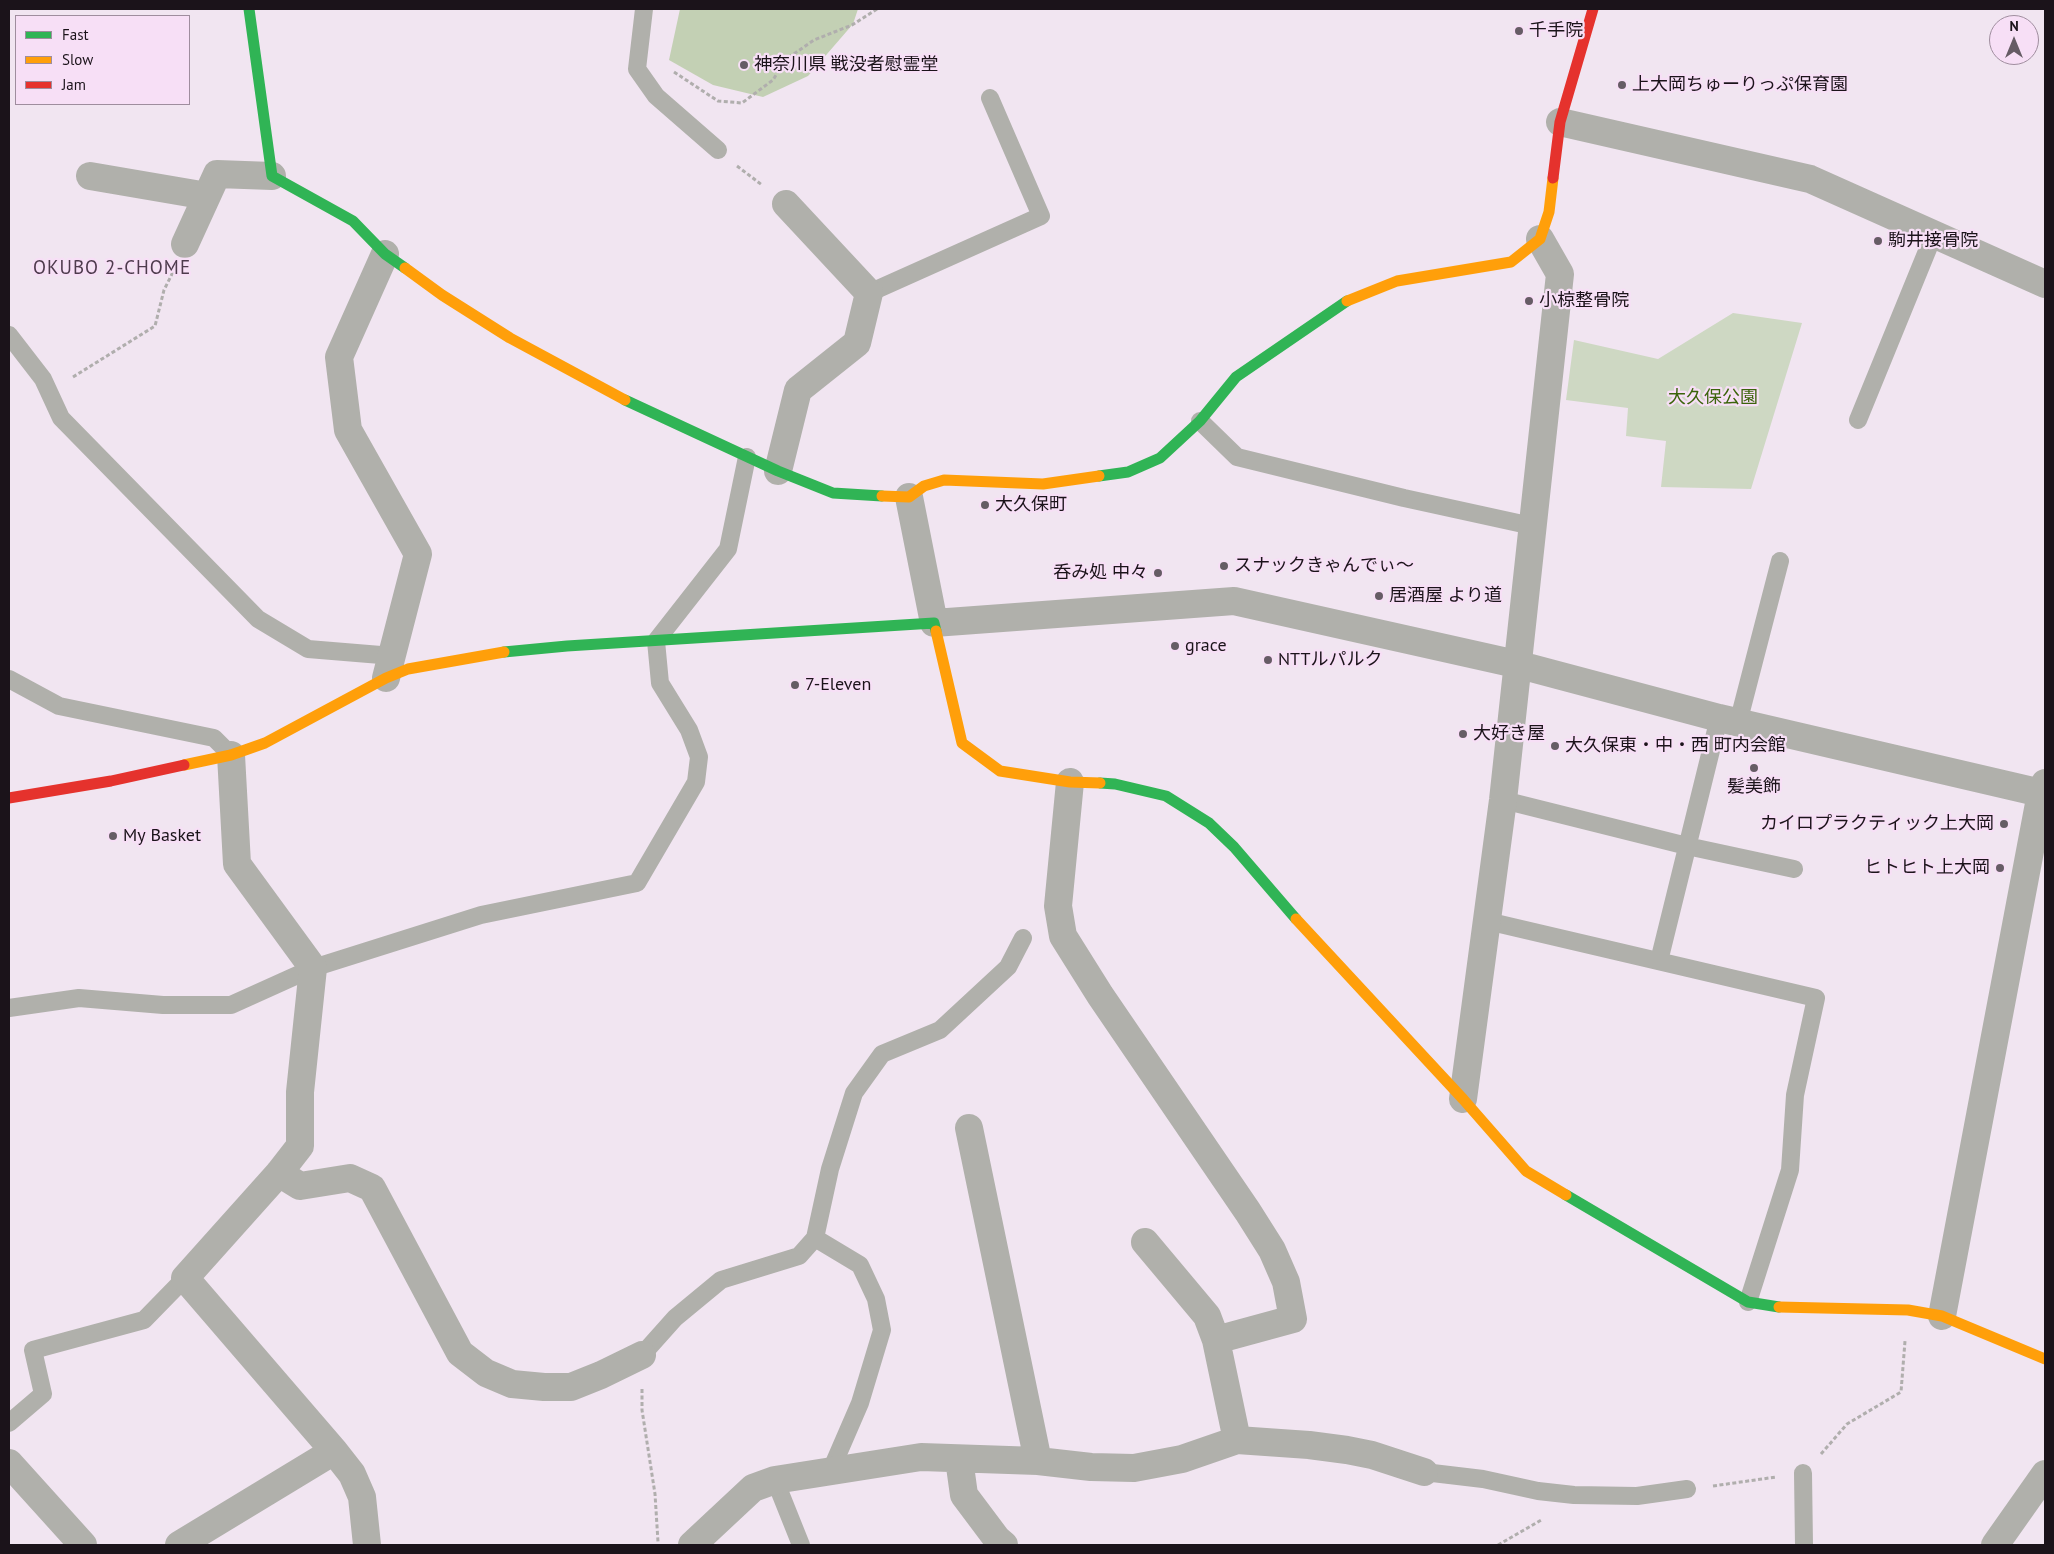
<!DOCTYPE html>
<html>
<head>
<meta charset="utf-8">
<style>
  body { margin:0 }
  #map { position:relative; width:2054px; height:1554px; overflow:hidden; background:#f1e5f1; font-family:"PT Sans",sans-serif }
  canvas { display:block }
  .frame { position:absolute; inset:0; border:10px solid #1b131a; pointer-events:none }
  .legend { position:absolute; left:15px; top:15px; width:175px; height:90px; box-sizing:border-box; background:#f7dff6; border:1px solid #9f8d9e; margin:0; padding:6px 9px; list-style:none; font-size:15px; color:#1b131a }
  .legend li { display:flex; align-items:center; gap:10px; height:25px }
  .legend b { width:25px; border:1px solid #9f8d9e }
  .north { position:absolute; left:1989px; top:15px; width:50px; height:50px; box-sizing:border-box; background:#f7dff6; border:1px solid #9f8d9e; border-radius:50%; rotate:0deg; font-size:14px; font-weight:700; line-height:20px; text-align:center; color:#1b131a }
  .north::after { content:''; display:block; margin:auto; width:18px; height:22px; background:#665c65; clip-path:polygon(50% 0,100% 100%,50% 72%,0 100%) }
</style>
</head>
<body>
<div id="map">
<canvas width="2054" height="1554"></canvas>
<div class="frame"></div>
<ul class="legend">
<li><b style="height:6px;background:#30b455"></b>Fast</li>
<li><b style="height:6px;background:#ff9f0a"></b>Slow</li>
<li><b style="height:6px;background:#e5322d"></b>Jam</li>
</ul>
<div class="north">N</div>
</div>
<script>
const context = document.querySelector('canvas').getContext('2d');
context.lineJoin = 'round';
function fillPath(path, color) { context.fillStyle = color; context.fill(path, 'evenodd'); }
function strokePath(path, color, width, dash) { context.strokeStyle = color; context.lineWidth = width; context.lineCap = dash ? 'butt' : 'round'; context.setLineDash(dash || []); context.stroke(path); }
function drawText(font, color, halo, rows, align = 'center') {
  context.font = font + ' "PT Sans","Noto Sans JP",sans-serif'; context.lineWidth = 4.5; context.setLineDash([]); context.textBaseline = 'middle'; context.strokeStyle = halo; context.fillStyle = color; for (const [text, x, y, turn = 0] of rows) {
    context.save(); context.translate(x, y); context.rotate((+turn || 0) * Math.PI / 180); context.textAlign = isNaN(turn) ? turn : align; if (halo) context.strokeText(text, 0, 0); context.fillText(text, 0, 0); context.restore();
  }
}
fillPath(new Path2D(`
  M1733,313L1802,323L1751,489L1661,487L1666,441L1626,436L1628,408L1566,400L1574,340L1658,359Z`), '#ced8c3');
fillPath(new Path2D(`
  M680,9H858L853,24L808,76L763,97L713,85L669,60Z`), '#c3d0b4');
strokePath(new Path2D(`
  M674,72L718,101L742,103L773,80L785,60L814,40L852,25L877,9
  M737,166L762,185
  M73,377L155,326L164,290L173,272
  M642,1389V1410L655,1494L658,1542
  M1821,1454L1847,1424L1901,1392L1905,1341
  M1713,1486L1776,1477
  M1498,1545L1543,1519`), '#b0aead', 3, [4, 2.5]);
strokePath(new Path2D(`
  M644,9L637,69L656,96L718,150
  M869,293L1041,216L990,98
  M9,335L43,379L61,418L258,619L308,649L393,656
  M1858,420L1934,234
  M1200,421L1237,457L1404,498L1532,526
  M9,679L59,706L214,738L231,755
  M1738,723L1780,561
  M1503,800L1687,846L1794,869
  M1487,921L1816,998L1795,1095L1790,1170L1748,1302
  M1659,961L1719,718
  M9,1008L79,998L163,1005H231L313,968L481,915L637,883L696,782L699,757L689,730L660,683L656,641L728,549L747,457
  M815,1238L830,1169L854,1093L882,1054L940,1030L1008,967L1023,938
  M642,1355L675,1318L721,1280L799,1256L815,1238L860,1265L876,1299L882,1330L860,1403L831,1470
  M9,1423L43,1394L33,1350L144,1320L185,1278
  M1424,1472L1483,1479L1538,1491L1574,1495L1637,1496L1687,1489
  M1803,1473L1804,1545
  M775,1480L801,1545`), '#b0b0ab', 18);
strokePath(new Path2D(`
  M1560,122L1810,179L2045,284
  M90,176L207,196
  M185,244L217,174L272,176
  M385,254L339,357L348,430L418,554L386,678
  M778,471L798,390L857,343L869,293L786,204
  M909,497L934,623L1234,601L1516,664L1719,718L2041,793
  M231,755L237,864L313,968L300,1092V1146L279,1173L185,1278L334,1451L352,1474L362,1497L367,1545
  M1070,782L1058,906L1063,936L1100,995L1248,1212L1272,1250L1286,1282L1293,1319L1216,1340
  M1463,1099L1503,800L1560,274L1540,239
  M969,1128L1038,1461
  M279,1173L300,1186L350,1178L372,1188L460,1353L486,1373L512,1384L544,1387H571L601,1375L642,1355
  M1145,1242L1207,1316L1216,1340L1237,1440
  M1942,1316L2041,793L2045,783
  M959,1459L964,1495L997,1539L1004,1545
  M9,1463L83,1545
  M179,1545L334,1451
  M692,1545L753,1488L775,1480L921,1457L1038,1461L1091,1467L1134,1468L1182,1459L1237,1440L1309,1445L1347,1450L1372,1455L1424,1472
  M1995,1545L2045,1474`), '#b0b0ab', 28);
strokePath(new Path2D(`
  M249,9L272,176L353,221L385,254L405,268
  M625,400L778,471L833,493L882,496
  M1099,476L1128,472L1160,458L1200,421L1236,377L1347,301
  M504,652L567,646L934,623L936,631
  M1100,783L1115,784L1166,796L1209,823L1234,847L1296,919
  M1566,1195L1748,1302L1779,1307`), '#30b455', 11);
strokePath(new Path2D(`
  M405,268L442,295L510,338L625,400
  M1347,301L1397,281L1511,262L1540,239L1549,212L1553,178
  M882,496L909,497L924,486L944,480L1043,484L1099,476
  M936,631L962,743L1000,771L1070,782L1100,783
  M184,765L231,755L265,743L386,678L408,669L504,652
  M1296,919L1463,1099L1526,1171L1566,1195
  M1779,1307L1908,1310L1942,1316L2045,1359`), '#ff9f0a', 11);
strokePath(new Path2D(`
  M1553,178L1560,122L1593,9
  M9,798L111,781L184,765`), '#e5322d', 11);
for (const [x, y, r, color] of [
  [1519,31,5,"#665c65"],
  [744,65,5,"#665c65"],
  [1622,85,5,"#665c65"],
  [1878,241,5,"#665c65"],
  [1529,301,5,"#665c65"],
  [985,505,5,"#665c65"],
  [1224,566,5,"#665c65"],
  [1158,573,5,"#665c65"],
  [1379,596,5,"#665c65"],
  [1175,646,5,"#665c65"],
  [1268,660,5,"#665c65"],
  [795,685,5,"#665c65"],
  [1463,734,5,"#665c65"],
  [1555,746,5,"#665c65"],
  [1754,768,5,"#665c65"],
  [2004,824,5,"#665c65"],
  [113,836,5,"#665c65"],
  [2000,868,5,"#665c65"]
]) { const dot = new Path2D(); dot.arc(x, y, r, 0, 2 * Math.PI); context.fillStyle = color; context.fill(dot); strokePath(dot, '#f7dff6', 2); }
drawText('18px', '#1b131a', '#f7dff6', [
  ["千手院",1529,31],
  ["神奈川県 戦没者慰霊堂",754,65],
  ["上大岡ちゅーりっぷ保育園",1632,85],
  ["駒井接骨院",1888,241],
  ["小椋整骨院",1539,301],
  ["大久保町",995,505],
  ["スナックきゃんでぃ〜",1234,566],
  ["呑み処 中々",1148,573,"right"],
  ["居酒屋 より道",1389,596],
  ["grace",1185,646],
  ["NTTルパルク",1278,660],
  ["7-Eleven",805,685],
  ["大好き屋",1473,734],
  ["大久保東・中・西 町内会館",1565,746],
  ["髪美飾",1754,787,"center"],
  ["カイロプラクティック上大岡",1994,824,"right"],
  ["My Basket",123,836],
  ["ヒトヒト上大岡",1990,868,"right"]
], 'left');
drawText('18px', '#3b640b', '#f7dff6', [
  ["大久保公園",1713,398]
]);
context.letterSpacing = '1px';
drawText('19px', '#4e3b4d', '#f7dff6', [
  ["OKUBO 2-CHOME",112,269]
]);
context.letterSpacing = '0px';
</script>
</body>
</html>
